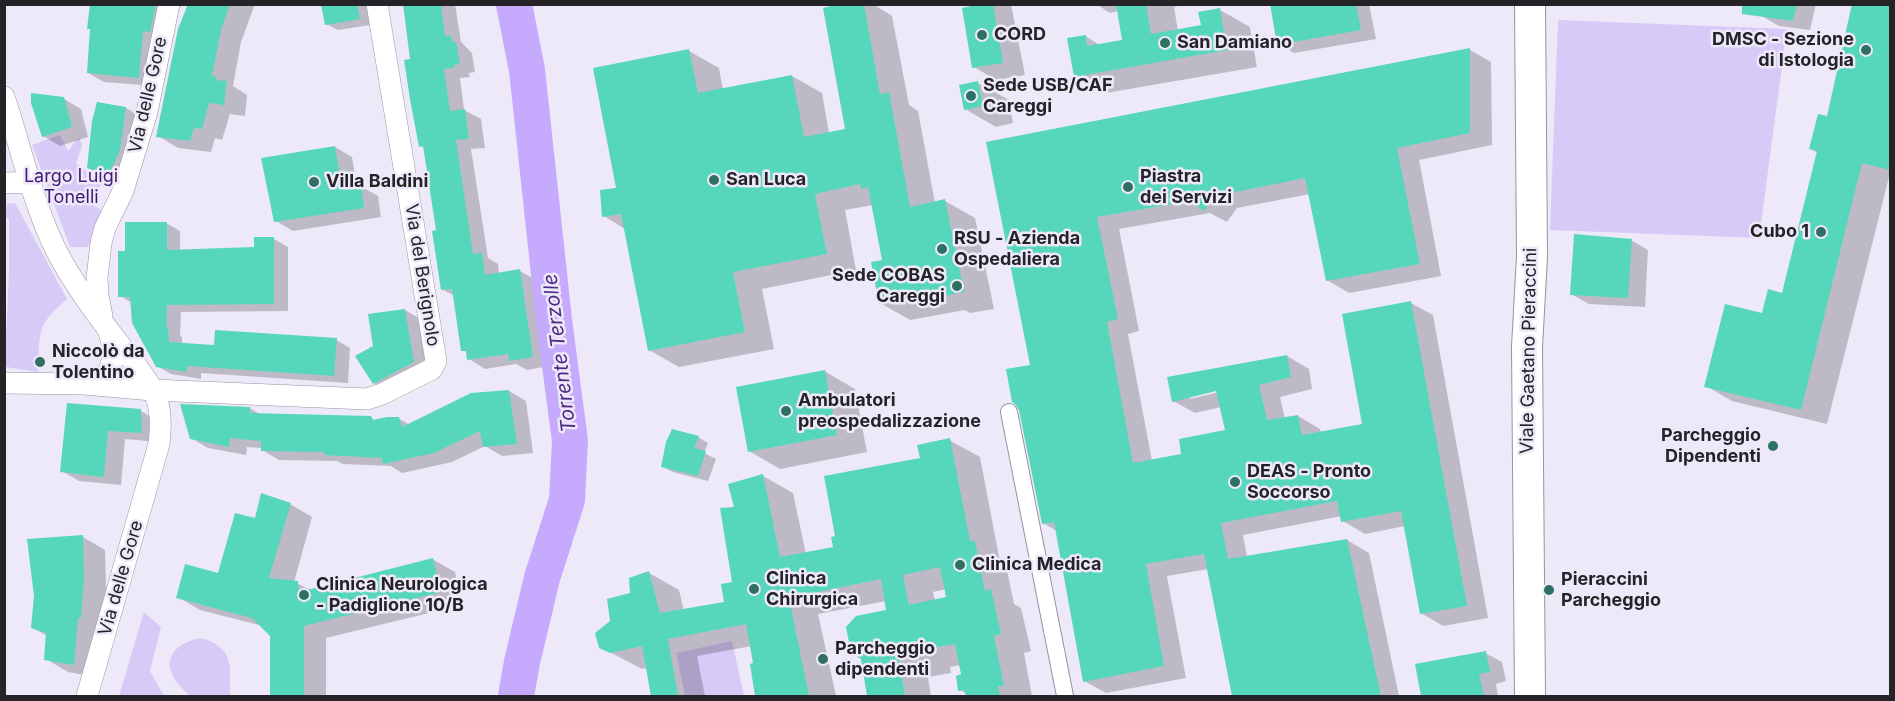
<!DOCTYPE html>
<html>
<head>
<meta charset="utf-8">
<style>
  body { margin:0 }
  #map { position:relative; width:1895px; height:701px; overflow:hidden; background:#ede9f8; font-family:Inter,sans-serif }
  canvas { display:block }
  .frame { position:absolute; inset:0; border:6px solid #252328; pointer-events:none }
</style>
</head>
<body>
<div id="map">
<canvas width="1895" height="701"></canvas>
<div class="frame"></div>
</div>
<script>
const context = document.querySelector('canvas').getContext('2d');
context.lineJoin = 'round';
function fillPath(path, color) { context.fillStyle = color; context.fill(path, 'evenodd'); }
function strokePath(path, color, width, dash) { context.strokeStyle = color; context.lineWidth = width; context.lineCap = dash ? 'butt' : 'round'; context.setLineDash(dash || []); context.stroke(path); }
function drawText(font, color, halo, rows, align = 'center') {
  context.font = font + ' Inter,sans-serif'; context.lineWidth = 5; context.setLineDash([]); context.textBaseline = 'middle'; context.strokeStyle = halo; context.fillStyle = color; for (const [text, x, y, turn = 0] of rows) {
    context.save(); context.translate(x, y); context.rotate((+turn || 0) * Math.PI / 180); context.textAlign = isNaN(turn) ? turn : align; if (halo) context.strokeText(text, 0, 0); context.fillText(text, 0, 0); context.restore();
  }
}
fillPath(new Path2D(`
  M1558,20L1787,29L1759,238L1550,230Z
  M60,135L68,151L79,137L82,146L76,163L102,183L89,203L103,211L88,247H70L32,145Z
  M15,203L67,299C35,326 40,333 38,372L6,367L5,364L9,272V219L5,217L7,204Z
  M144,612L161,627L150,671L164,696H119Z
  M200,638C235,647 230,666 230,696H191C163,675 160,647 200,638Z
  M732,641L744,696H685L676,653Z`), '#d8caf7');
fillPath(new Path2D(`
  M92,4H174L155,86L104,82L88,73Z
  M189,4H255L241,42L233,86L247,95L245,116L230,114L222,140L215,138L211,152L178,148L158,136Z
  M317,4H367L370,25L338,30L326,24L324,9Z
  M404,4H455L461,42L472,53L475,72L469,73L470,77L460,78L464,110L481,119L485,148L471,149L488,258L498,264L499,274L520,271L536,280L549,366L527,370L516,364L485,369L469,359L468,353L463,350L455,296L443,290L437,232L425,148L421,146Z
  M832,4H873L892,16L909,105L918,111L935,203L945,201L975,218L994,309L970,313L965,310L910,320L880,303L883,262L873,205L845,210L856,270L762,289L774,349L679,367L649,350L625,229L604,216L689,51L719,68L723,90L792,76L822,93L829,133L846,130Z
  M972,4H1011L1025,75L996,80L974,67Z
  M1096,4H1187L1174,7L1178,31L1202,26L1220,10L1250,27L1257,67L1106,93L1075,76L1085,36L1100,45L1123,41L1118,11L1110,13Z
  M1272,4H1369L1376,39L1294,53L1279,44Z
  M1762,4H1816L1810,30L1779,26L1762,16Z
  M1853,4H1890V177H1889L1827,424L1732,401L1706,386L1764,315L1783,294L1818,153L1811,149L1828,118Z
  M1470,50L1491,62L1492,145L1419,160L1441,276L1349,293L1327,280L1310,194L1237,208L1227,222L1210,213L1119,229L1139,331L1128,334L1152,461L1183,455L1227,431L1221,407L1195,413L1173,401L1287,356L1309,369L1312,389L1280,397L1285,419L1298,416L1320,429L1321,433L1364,425L1411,303L1433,315L1488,618L1443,626L1421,613L1405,526L1365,534L1343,521L1342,516L1243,535L1247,557L1347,540L1369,553L1399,696H1234L1208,569L1167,576L1186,678L1106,693L1084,681L1057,531L1043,523L1032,366L988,143ZM1223,388L1224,391L1190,399V396Z
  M978,83L1009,100L1013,123L996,127L965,109Z
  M64,99L81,109L88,137L60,146L43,136Z
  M98,104L126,108L143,118L126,185L89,167Z
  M335,147L352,157L357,187L360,186L378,196L381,217L293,231L276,221Z
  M166,223L180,231V251L256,248L274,239L288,247V311L181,312L180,336L182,337V345L215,346L336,340L350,348L348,383L201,373V379L171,374L157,366L132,303L120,296L127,252Z
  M1631,240L1648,250L1645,307L1589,304L1571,294Z
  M405,310L422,320L431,371L391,393L374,383L375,346Z
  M824,371L855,389L867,452L780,469L749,451Z
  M509,391L526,401L533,453L502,456L485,446L452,462L402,473L391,466L343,464L337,461L279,460L262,450V448L247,447L246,455L208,448L191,438L250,408L261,415L370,418L376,421L398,418L410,425Z
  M69,405L141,411L158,421V442L125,439L121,485L79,481L62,471Z
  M698,437L708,443L704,453L716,459L708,481L673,472L663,467Z
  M949,440L980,457L999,557L1005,560L1014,604L1021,608L1031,651L1024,653L1032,696H967V694L960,690L962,675L960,665L950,667L951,673L928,677L931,696H869L862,658L888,611L886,601L818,614L836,696H757L752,665H755L752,646L697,656L705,696H653L648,668L642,669L600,647L611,622L649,573L679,590L684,611L726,603L734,583L736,508L763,476L793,493L806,554L835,548L922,459ZM946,589L947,598L935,601L933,592Z
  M290,504L312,517L294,582L311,590L432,559L455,572L462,605L326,638V696H271L272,636L263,626L200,610L178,597L219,574L257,519Z
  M83,537L105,550L106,590L103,630L96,677L68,672L46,659L47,636L32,627Z
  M1485,653L1502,662L1506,681L1496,684L1498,696H1423L1417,665Z`), '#0003');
strokePath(new Path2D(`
  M514,4L527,70L554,320L570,441L567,500L542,578L522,662L516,696`), '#c6aafd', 36);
fillPath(new Path2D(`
  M90,4H156L150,32L143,31L139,78L87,73L90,29H87Z
  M188,4H230L221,30L212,76L217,77L216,80L227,81L224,105L209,103L202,129L194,128L190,141L156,137L178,29Z
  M321,4H357L360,19L325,25Z
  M403,4H441L445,36L451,35L452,42H456L460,64L454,65V68L444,69L450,111L465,109L469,139L456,140L473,254L482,253L485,275L520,269L533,357L509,361L508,354L467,360L466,351H461L452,289L441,290L432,231L436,230L423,146L419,147L410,99L404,60L410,59Z
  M839,4H864L880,94L889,92L910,207L945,199L964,292L939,297L938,293L879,304L871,262L882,260L868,187L861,189L860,184L815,194L827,254L733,272L745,332L648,351L621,214L602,217L600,190L616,188L593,68L689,49L698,93L792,75L804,137L845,129L823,8Z
  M981,4H993L1003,63L972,68L962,8Z
  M1116,4H1146L1151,34L1201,25L1198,12L1220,8L1227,50L1074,77L1067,38L1086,35L1087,46L1122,40Z
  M1270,4H1356L1361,30L1277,45Z
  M1742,4H1797L1793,21L1742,14Z
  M1852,4H1890V170L1862,163L1801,410L1704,387L1725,304L1762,313L1768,289L1782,293L1817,151L1809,149L1818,114L1827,116Z
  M1470,48V133L1397,148L1420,264L1326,281L1305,178L1215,196L1204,211L1190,201L1097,217L1118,319L1107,322L1133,463L1181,454L1179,439L1225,430L1216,391L1172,402L1167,377L1287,355L1291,377L1259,385L1267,420L1298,415L1302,435L1362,424L1342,314L1411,301L1467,606L1420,614L1401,511L1341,522L1337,501L1221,523L1228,559L1347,539L1381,696H1232L1204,554L1146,564L1164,666L1083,682L1054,522L1042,524L1019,410L1016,405L1012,402L1006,369L1030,365L986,142Z
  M978,81L983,106L964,110L959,85Z
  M31,93L64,97L72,127L42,137L31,103Z
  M97,102L126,107L120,150L108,177L87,168L92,121Z
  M335,146L342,188L361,185L364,208L274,222L261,158Z
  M125,222H167V250L254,247V237H274V304L167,305L166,327H168L169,342L214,345L215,330L337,338L334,376L187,366V372L156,367L132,323L130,297H118V251H125Z
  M1574,234L1632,239L1628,298L1570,295Z
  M405,309L414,362L373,384L355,356L373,346L368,314Z
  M825,370L837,435L748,452L736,387Z
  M509,390L517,444L483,447L480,431L434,453L383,464L382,458L324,455V452L261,451V441L230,438L229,447L190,439L180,404L250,407V413L371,416L373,420L387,417H399L402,427L471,393Z
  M67,403L141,409L142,433L108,431L104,477L60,472Z
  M672,429L699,436L694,448L706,451L698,476L661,467L666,442Z
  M950,438L970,541H975L985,591L991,589L1001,634L994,636L1004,686H998L1000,696H966L964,690L958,691L956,676L961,674L955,644L920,650L922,656L899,660L905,696H867L861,659L851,653L846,627L856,616L886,610L881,579L789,598L809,696H755L750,664L753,663L746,624L668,639L678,696H651L642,646L610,653L599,648L595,633L610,621L607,599L630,593L629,578L649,571L660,613L724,602L721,584L732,582L720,508L734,507L728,484L763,474L780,557L833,547L831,537L835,536L824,476L920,458L917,445ZM940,567L946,597L909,605L903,575Z
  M261,493L291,503L269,578L298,581L299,592L433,558L441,592L304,626V696H270V636L252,618L176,598L185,564L218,573L235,513L255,518Z
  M83,535L84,577L81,618H78L74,665L44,660L46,633L31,628L34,596L27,539Z
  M1486,651L1490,672L1479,674L1484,696H1421L1415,664Z`), '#56d6bb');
const pedestrian = new Path2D(`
  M1009,412L1065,696`);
const minor = new Path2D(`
  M4,97C21,147 33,205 57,252C74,285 98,317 121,346C133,362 147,377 155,395C162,410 161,428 159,444L87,696
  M4,183L32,182
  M102,316L98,296L97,278L101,243L105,228L123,191L147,112L169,4
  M4,383L84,384L152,390L367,399L382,394L432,369L436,361L377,4
  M84,384C112,381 118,357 109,333`);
const secondary = new Path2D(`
  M1530,4L1532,257L1527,347L1530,696`);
strokePath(pedestrian, '#9793a1', 18);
strokePath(minor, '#9793a1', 22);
strokePath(secondary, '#9793a1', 32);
strokePath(pedestrian, '#fff', 16);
strokePath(minor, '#fff', 21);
strokePath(secondary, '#fff', 30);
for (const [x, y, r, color] of [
  [982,35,6,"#2e7163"],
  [1165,43,6,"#2e7163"],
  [1866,50,6,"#2e7163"],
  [971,96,6,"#2e7163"],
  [714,180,6,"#2e7163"],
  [314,182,6,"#2e7163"],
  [1128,187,6,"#2e7163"],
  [1821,232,6,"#2e7163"],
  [942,249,6,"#2e7163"],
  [957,286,6,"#2e7163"],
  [40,362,6,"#2e7163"],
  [786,411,6,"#2e7163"],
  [1773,446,6,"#2e7163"],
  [1235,482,6,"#2e7163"],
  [960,565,6,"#2e7163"],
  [754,589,6,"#2e7163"],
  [1549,590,6,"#2e7163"],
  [304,595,6,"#2e7163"],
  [823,659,6,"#2e7163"]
]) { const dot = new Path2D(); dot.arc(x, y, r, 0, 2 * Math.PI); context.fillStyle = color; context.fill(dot); strokePath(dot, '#ede9f8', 2); }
drawText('bold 18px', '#252328', '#ede9f8', [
  ["CORD",994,35],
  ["DMSC - Sezione",1854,40,"right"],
  ["di Istologia",1854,61,"right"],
  ["San Damiano",1177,43],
  ["Sede USB/CAF",983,86],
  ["Careggi",983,107],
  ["Piastra",1140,177],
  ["dei Servizi",1140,198],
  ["San Luca",726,180],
  ["Villa Baldini",326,182],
  ["Cubo 1",1809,232,"right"],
  ["RSU - Azienda",954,239],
  ["Ospedaliera",954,260],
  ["Sede COBAS",945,276,"right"],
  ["Careggi",945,297,"right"],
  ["Niccolò da",52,352],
  ["Tolentino",52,373],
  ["Ambulatori",798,401],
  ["preospedalizzazione",798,422],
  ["Parcheggio",1761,436,"right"],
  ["Dipendenti",1761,457,"right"],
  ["DEAS - Pronto",1247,472],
  ["Soccorso",1247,493],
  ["Clinica Medica",972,565],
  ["Clinica",766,579],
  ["Chirurgica",766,600],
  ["Pieraccini",1561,580],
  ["Parcheggio",1561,601],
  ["Clinica Neurologica",316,585],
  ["- Padiglione 10/B",316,606],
  ["Parcheggio",835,649],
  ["dipendenti",835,670]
], 'left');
drawText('18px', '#252328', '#ede9f8', [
  ["Via delle Gore",148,95,-77],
  ["Via del Berignolo",422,275,81],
  ["Viale Gaetano Pieraccini",1529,351,-89],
  ["Via delle Gore",121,578,-74]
]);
drawText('18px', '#431776', '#ede9f8', [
  ["Largo Luigi",71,177],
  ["Tonelli",71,198]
]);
drawText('italic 20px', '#512887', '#ede9f8', [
  ["Torrente Terzolle",560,353,-97]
]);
</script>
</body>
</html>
